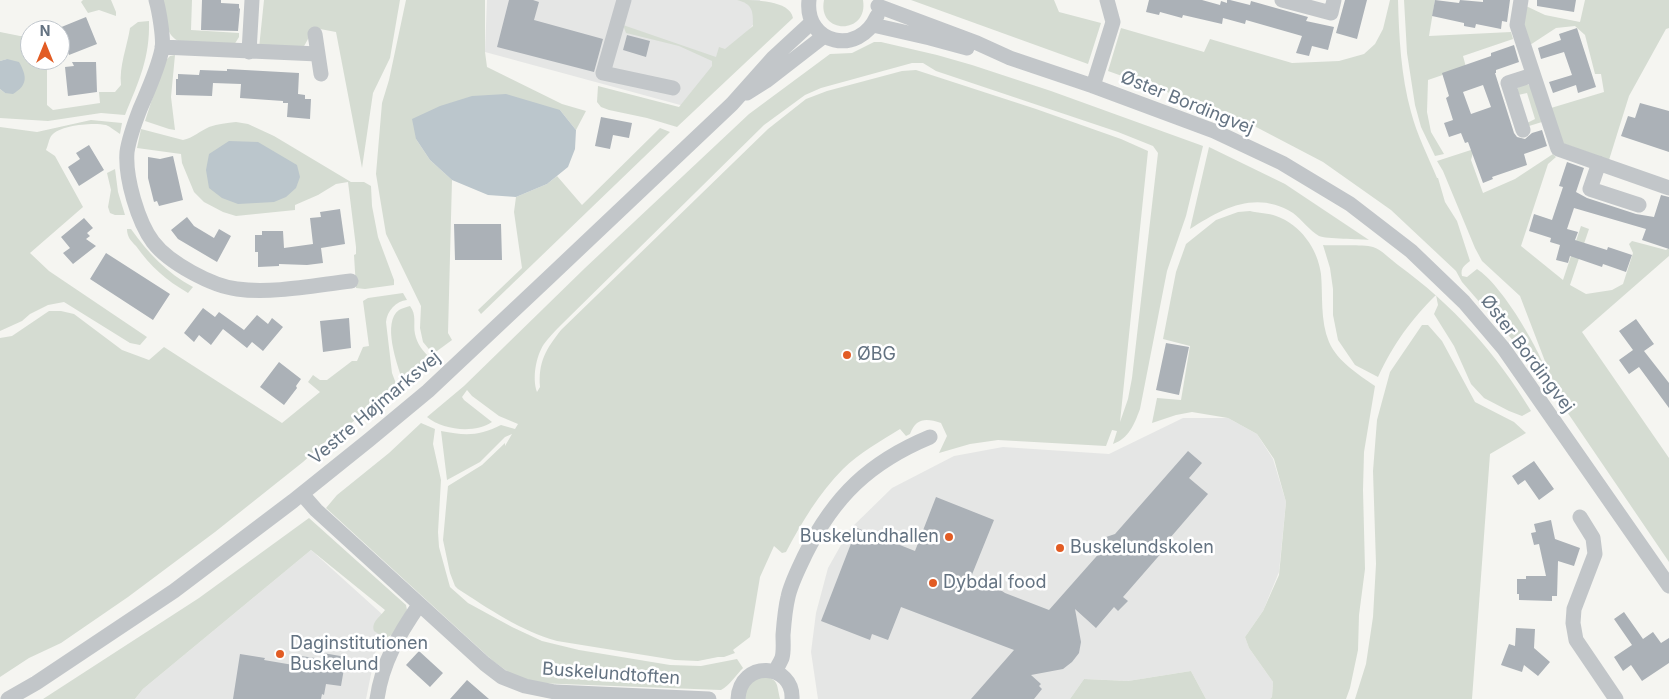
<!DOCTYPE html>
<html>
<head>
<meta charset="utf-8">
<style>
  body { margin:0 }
  #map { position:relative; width:1669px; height:699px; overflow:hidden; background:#f5f5f1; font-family:Inter,sans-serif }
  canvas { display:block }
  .north { position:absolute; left:20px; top:20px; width:50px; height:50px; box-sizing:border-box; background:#fff; border:1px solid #c1c7cd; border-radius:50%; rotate:0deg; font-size:14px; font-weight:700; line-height:20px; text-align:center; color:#647382 }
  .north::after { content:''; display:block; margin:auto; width:18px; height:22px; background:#e25c24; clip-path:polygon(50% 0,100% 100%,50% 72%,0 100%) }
</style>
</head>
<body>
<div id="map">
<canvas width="1669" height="699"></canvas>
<div class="north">N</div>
</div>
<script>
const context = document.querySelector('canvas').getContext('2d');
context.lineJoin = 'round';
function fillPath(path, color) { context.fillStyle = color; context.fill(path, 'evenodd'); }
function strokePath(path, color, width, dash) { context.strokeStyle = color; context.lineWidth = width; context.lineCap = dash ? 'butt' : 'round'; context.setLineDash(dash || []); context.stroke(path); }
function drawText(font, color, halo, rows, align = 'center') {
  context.font = font + ' Inter,sans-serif'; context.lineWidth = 5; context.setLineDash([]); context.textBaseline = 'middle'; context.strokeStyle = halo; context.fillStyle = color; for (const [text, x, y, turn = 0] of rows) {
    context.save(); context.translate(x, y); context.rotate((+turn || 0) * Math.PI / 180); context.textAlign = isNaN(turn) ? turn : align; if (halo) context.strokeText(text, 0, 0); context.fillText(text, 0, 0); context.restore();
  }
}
fillPath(new Path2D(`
  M487,0H760L764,12L684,106L485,52Z
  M1183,418H1228L1257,434L1273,459L1286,502L1279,572L1263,611L1245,637L1249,648L1273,682L1272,697L1270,699H1206L1191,671L1128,681L1084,679L1070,699H818L811,652L816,613L828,568L850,529L892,488L954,456L1003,447L1109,454Z
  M311,550L383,615L366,699H135L143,689Z`), '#e5e6e5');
fillPath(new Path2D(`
  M83,0H111L116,12V16L99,10L88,13L81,2Z
  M163,0H192L191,30L239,33V37L234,45L181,42C164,36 165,16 163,0Z
  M264,0H400L390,58L373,93L362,168L336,32L320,29L308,32V39L303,48H259Z
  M406,0H485V52L487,67L562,104L586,111L576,130L560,110L416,139L430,160L452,180L448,333L452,340L433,354L423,342L420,328L421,306L386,234L376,174L382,103L389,80Z
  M737,0C754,0 790,0 793,18L677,127L647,118L609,110L601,107L597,102L598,86L679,107L712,66V61L679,46L626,33L623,25L716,57L719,47L725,49L753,26C753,11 753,4 737,0Z
  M824,0H863C869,35 817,35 824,0Z
  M911,0H1054L1059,12L1101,23L1088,64Z
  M1390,0H1398C1399,37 1401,76 1411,112C1417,135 1428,156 1437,178H1438L1445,202L1457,221L1470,261C1465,265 1460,268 1462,276L1467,277L1477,269C1502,285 1538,347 1548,375C1550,381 1551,388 1552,395L1516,344L1462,282L1456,271L1391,210L1323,162L1237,117L1108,71L1121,28L1204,52L1210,39L1292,63L1339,61L1364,54L1375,44L1383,29Z
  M1404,0H1435L1429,36L1511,32L1513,39L1463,56L1466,67L1428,80L1427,112L1431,132L1444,154L1435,156L1421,127L1415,105L1407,53Z
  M1585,0H1669V28L1666,29L1629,96L1609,160L1562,143L1551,108L1604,92L1601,74H1595L1585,35L1575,26L1556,28L1530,45L1522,22L1526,6L1545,15L1580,22Z
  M149,21C150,58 139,81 125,115L101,113L48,121L0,118V89L5,93L7,59L0,61V32L20,36H30V60H44L47,69V105L53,110L100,103L99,92H115L121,85C119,66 127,47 130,28L138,22Z
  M874,42H881L937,55L972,65L1051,91L1203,146L1186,216L1167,271L1140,409C1134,425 1129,438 1113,444L1117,431L1112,430L1106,446L998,440L970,444L939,453L947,436L941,423C926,418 916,418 910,434L906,436L900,429C881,441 859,453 843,469C819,493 802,522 786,552L782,553L774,546L760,577L750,637L733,650L735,653L724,657H718L698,661L675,660L557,641C521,631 489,609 458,589L455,586L450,573L443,540L448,486L482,465L505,443V446L512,434L505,437L480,462L447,480L441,431C466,436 479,436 501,425L515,429L518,424L499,416L472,396L467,390L462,397L464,400L492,422C474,434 443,430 427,417L464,386L585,268L749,114L830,54L852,53ZM912,63H923L936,71L1118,132L1153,146L1158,153L1132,378L1128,399L1120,422L1148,151L1121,139L1036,109L916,70L902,71L827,91L806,99L768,129L561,330C546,349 538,362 540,387L537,392C532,378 536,356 544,344C549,337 555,331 561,325L764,125L805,95L821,88Z
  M175,55L171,97L175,130L169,129L145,121L164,62L170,56Z
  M1526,84L1531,86L1542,122L1529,126L1527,123L1535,119L1527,93L1518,95L1517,89L1520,85Z
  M91,120L122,123L120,134C115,131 111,127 106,125C94,122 60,125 52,135C49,138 48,146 46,150L55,156L83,207L30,253L49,271L147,337L140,345L130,343L64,302L48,305L30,314L22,321L0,331V127L37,132Z
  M236,122L248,124L274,136L351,182H364L371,186L372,206L378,237L394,280V285L365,289L356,288L354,255L356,254V247L348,182L336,184L318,195L295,205V210L236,216L223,212L204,202L194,192L182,163L181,154L137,148L141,129L183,140C193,138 200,131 209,127C218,124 227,123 236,122Z
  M660,128L670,132L481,314L478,310L522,268L514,212L516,197L547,184L557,176L582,205Z
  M1209,147L1285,184L1369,240C1360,239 1326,239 1319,236C1310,231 1302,220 1293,213C1256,190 1223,208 1190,229Z
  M1474,149L1471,160L1483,193L1515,179L1553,154L1556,157L1548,164L1521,246L1563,280L1581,226L1589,229L1570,285L1586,294L1612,290L1623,284L1633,253L1629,244L1632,241L1666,250L1669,248V256L1582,332L1669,458V562L1561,403L1520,296L1482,261L1475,248L1443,171L1437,161Z
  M115,169L118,192L125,215H115L110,213L108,207L111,190L107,173Z
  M1250,211C1258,213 1269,213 1276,216C1300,224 1318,249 1321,274C1323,296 1320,320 1329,342C1338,362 1358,374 1375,386L1364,452L1363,490L1365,569L1359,615L1358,650L1350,688L1346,699H1270L1272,697L1273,682L1249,648L1245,637L1263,611L1279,575L1286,502L1274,459L1257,434L1228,418L1192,412L1176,415L1152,423L1157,398L1181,400L1190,346L1163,339L1176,272L1186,244L1216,220L1238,212Z
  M127,229H131C148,253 167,273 193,287L188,293C166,280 151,267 136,246C131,241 127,237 127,229Z
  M1323,245C1336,246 1362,244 1373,247C1381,249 1391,260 1398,265C1452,304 1497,354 1531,411L1522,416L1509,411L1484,398L1471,384L1454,346L1434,314L1438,305L1436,295C1410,321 1394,343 1378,377L1355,365L1338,340L1333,315V289L1330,268Z
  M403,293L407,300C396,301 387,311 386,322L392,373L398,389L325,442L303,462L215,532L128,597L61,643L29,658L0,677V338L12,336L49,311H61L74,314L122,350L149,360L164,347L282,423L320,392L308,382L313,375L320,380H327L352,361H357L363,347L369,346L363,301L368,298Z
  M410,306C417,315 413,324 415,334C417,344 423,351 430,358L402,379C397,364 382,322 399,310C402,308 407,307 410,306Z
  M1422,325H1428L1442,341L1475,402L1514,422L1526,433L1490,454L1472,699H1355L1366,664L1373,617L1376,564L1373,471L1377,420L1390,372Z
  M421,423L435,429L433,444L441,480L438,532L439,547L450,587L468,603L512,627L542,641L579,650L670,665L701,666L737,659L743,668C736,675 730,685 721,690L535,683L511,674L493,661L326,508L337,495L389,453Z
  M309,518L406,605L407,610L392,635L385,638L374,631C371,622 380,617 385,610L311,550L143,689L135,699H43L199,598Z
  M1191,671L1206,699H1070L1084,679L1128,681Z
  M760,675C779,680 776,681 780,699H745C745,688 751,681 760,675Z`), '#d5dcd2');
fillPath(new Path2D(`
  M7,59L19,62C27,76 28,85 13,94L5,93L0,89V61Z
  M506,94L560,110L576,130L575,149L568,167L547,184L516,197L488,195L452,180L430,160L416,139L412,119L440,106L472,96Z
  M229,141L258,142L297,165L300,177L296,188L286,197L274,202L238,204L222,198L209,188L206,170L209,154Z`), '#bbc6cc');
fillPath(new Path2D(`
  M202,0H221V3L239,4V8L240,9L238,31L201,30Z
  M509,0H533L539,2L534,20L603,39L594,72L497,47Z
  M1149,0H1202L1220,5L1221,1L1227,3V0H1230L1250,5L1251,1L1308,17L1306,21L1334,27L1328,50L1312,46L1309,56L1296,53L1302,36L1246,20L1245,24L1223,18L1222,24L1183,15L1182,18L1160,12L1159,15L1146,12Z
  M1345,0H1367L1357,39L1336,33Z
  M1435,0L1459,3L1460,0L1483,2V0H1510L1507,22L1502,21L1501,29L1476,24L1475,28L1464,26V23L1432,16Z
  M1537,0H1576L1574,12L1537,6Z
  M86,17L97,44L69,55L59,28Z
  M1577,28L1596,87L1578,93L1576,85L1553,93L1549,82L1572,75L1564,52L1541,59L1538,48L1561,40L1559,34Z
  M627,35L650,41L646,57L623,50Z
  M1514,45L1519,62L1496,70V73H1495L1514,133L1517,137L1525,139L1532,133L1542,130L1547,146L1524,154L1527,165L1492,177L1493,179L1483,183L1468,142L1465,143L1461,133L1449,137L1444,123L1453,120L1446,98L1449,96L1442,73L1491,56V53ZM1483,85L1491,107L1471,114L1463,92Z
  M72,62H96L97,92L68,96L65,67L74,66Z
  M227,69L299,73L298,94L305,95V99H311L310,119L287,117L288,103H283V101L240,98L241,84L213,83L212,96L176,95V79H178V74L199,75L200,70L227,71Z
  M1640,103L1669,111V152L1621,136L1628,116L1635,118Z
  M601,117L632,123L629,138L613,135L610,149L595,146Z
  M89,145L104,170L79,186L68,167L80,159L76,153Z
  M173,156L183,200L159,206L157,201L154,202L148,178V157L160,159Z
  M1567,162L1584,168L1576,192L1587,198L1636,214L1654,217L1661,195L1669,197V249L1642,240L1646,229L1574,208L1567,229L1578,232L1575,240L1607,250L1608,247L1632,255L1626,272L1603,264L1602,267L1570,256L1568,263L1556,260L1560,245L1550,242L1551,238L1529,231L1534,214L1552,220L1563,187L1559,186Z
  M340,209L345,244L321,248L323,263L307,265L279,264V266L258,267V252H255V235H262V231H283L284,248L313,244L310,218L321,217L320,212Z
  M187,217L194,226L214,238L219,229L231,236L217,262L178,239L171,230Z
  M84,218L93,228L87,233L90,236L86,239L96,246L73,264L63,253L70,248L61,237Z
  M454,224H501L502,260H455Z
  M106,253L170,294L153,320L90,279Z
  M203,308L215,317L219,312L244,330L257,315L268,324L272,318L283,327L263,351L252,342L247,348L223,329L211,345L199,335L194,342L184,333Z
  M349,318L351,348L323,352L320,321Z
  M1636,319L1654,344L1644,351L1669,383V408L1639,367L1629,374L1619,360L1633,350L1619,331Z
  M1166,343L1189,347L1179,395L1156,390Z
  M279,362L301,379L296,386L297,388L284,405L260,387Z
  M1188,451L1202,463L1189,478L1208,494L1170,538L1177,545L1169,555L1164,550L1123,597L1128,601L1118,611L1114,607L1096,628L1075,609L1081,642L1079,653L1072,662L1063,669L1031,675L1041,684L1039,686L1042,689L1034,699H971L1014,650L901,607L888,640L872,634L870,640L821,621L857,528L915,551L936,497L994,520L971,577L1000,587L999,589L1005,593L1049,610L1103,549L1101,544L1103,538L1115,534Z
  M1534,461L1554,489L1539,500L1525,480L1518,485L1512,476Z
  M1551,520L1555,539L1580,548L1574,566L1558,561L1557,596H1552V601L1519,600V594H1517V579H1526V576H1546L1539,544L1534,545L1531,533L1536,532L1534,524Z
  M1624,612L1643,639L1653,632L1661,643L1669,638V663L1642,681L1631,665L1623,671L1614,657L1632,645L1614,619Z
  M1516,628L1535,629L1534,648L1550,662L1538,676L1524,665L1522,672L1501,665L1509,644L1515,646Z
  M419,651L443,673L430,687L406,665Z
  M323,653L346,657L341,686L326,684L324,695L322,694L321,699H233L240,654L265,658L264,660L299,666L301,656L322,659Z
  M467,680L489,699H450Z`), '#abb1b7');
strokePath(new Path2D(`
  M156,0C159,10 164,39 162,49C158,69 148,90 140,109C135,122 129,138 127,152C125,178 138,222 153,242C169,263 212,286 237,289C272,294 316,285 351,281
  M624,0L603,73L673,88
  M809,0C804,44 859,57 877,16
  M1282,0L1331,13L1334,0
  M1521,0L1517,25L1558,149L1669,188
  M878,6L977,43L1010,58L1093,86L1214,131L1282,163L1350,204L1411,251L1464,302L1504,349L1669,586
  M873,25L930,38L967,48
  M315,34L321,74
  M162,47L318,54
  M249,52L252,0
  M1093,86L1113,22L1107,0
  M747,93L766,81L824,36
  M1523,130L1508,83L1533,75
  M1599,163L1590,189L1639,205
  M302,494L316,510L485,664L502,677L525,686L555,692L709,699
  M1580,517L1593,538L1595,554L1574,609L1573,623L1576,640L1616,699
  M775,672C777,667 780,663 782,658C784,651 783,642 783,635C784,622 785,609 788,597C791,583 799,568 805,555C834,496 870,462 930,437
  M8,699L36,683L174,591L293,501L369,440L428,391L546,280L732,104L773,58L812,22
  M377,699C382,663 399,634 419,605
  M738,699C740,659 794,663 792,699`), '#c2c6c9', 15);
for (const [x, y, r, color] of [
  [847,355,5,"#e25c24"],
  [949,537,5,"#e25c24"],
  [1060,548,5,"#e25c24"],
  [933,583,5,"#e25c24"],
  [280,654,5,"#e25c24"]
]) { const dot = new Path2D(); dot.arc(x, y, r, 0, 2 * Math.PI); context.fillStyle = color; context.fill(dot); strokePath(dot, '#fff', 2); }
drawText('18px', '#647382', '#fff', [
  ["Øster Bordingvej",1187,103,22],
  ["Øster Bordingvej",1527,354,53],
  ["Vestre Højmarksvej",375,408,-40],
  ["Buskelundtoften",611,674,4]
]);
drawText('18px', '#647382', '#fff', [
  ["ØBG",857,355],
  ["Buskelundhallen",939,537,"right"],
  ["Buskelundskolen",1070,548],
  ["Dybdal food",943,583],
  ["Daginstitutionen",290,644],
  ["Buskelund",290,665]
], 'left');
</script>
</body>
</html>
